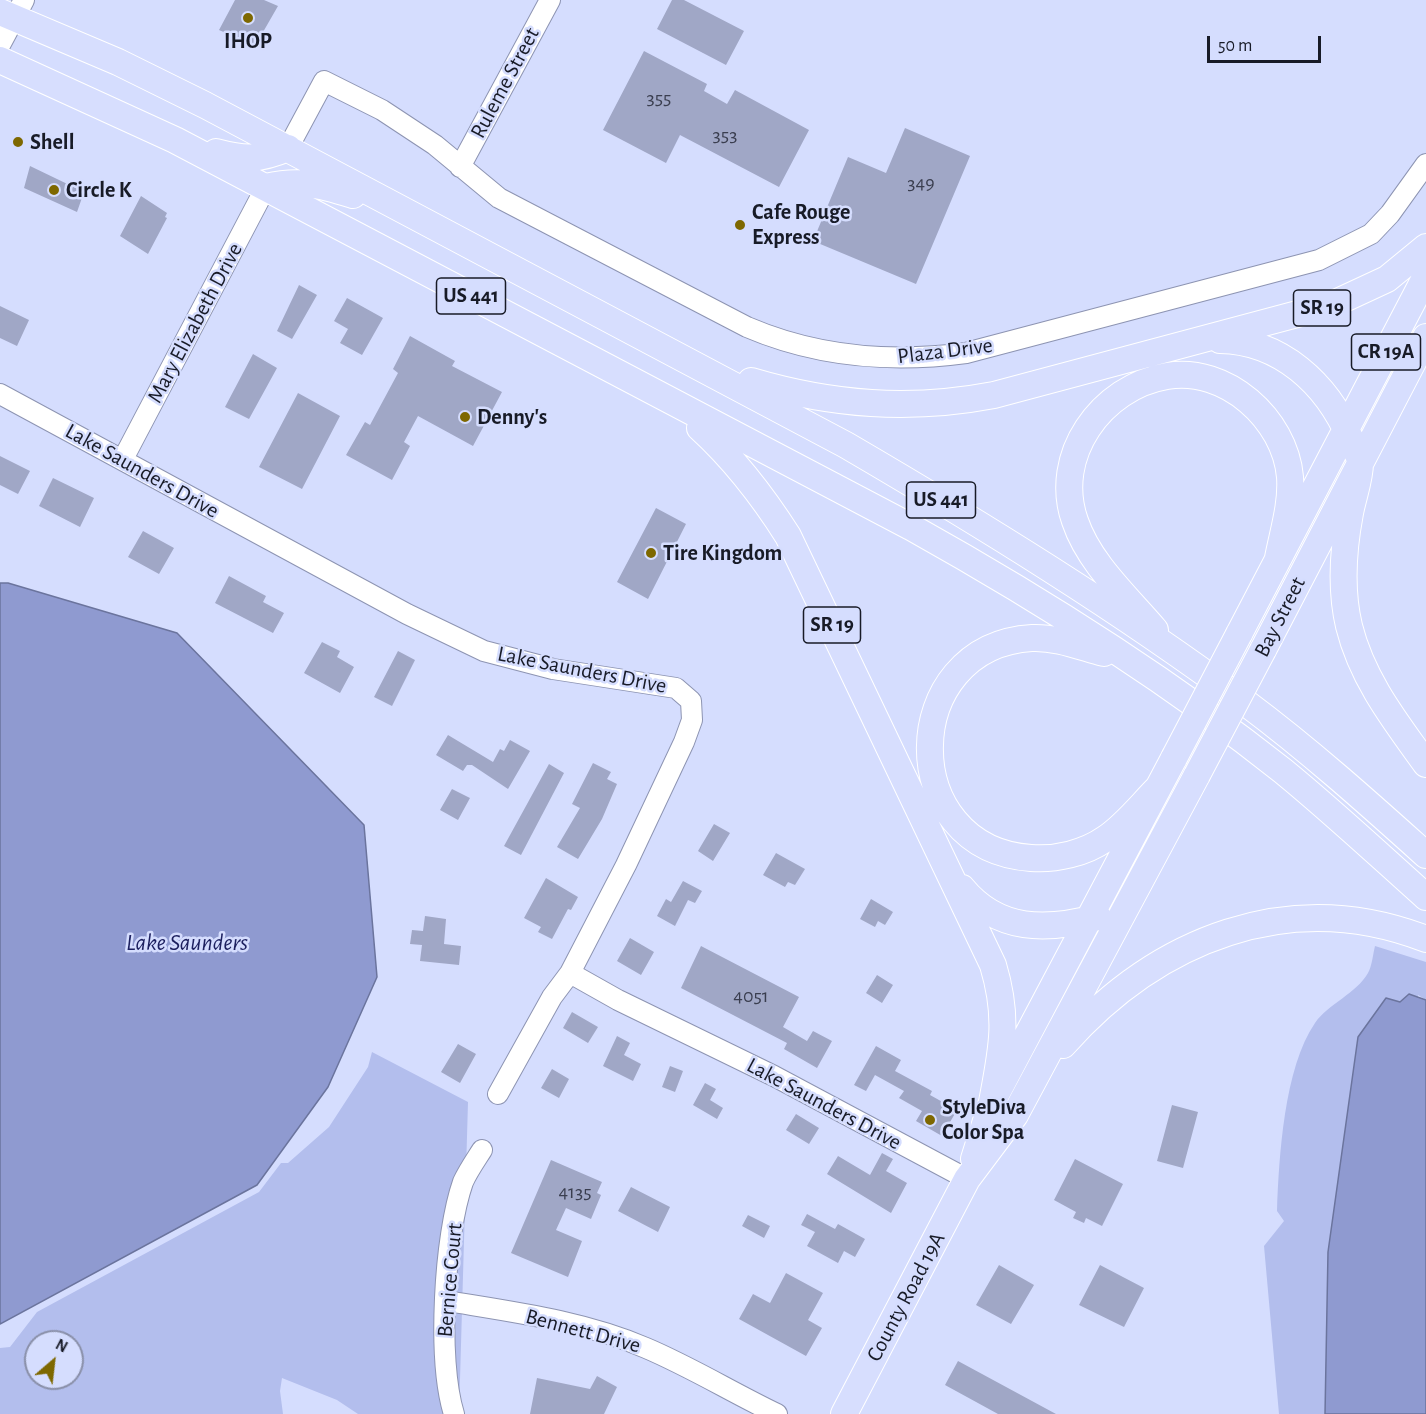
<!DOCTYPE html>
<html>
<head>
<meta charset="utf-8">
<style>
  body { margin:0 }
  #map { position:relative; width:1426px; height:1414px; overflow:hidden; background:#d5ddfe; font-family:"Alegreya Sans",sans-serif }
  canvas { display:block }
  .north { position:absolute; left:24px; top:1330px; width:60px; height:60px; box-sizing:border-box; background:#d5ddfe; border:2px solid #898fa8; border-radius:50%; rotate:28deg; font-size:16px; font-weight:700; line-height:24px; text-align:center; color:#181b27 }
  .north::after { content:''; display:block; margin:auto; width:21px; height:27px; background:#7e6800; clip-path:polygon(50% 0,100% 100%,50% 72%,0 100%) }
  .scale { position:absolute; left:1207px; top:36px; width:114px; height:27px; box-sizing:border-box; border:3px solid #181b27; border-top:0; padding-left:8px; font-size:18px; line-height:21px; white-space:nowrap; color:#181b27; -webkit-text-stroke:4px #d5ddfe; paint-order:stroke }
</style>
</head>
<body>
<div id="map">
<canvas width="1426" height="1414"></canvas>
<div class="north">N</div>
<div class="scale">50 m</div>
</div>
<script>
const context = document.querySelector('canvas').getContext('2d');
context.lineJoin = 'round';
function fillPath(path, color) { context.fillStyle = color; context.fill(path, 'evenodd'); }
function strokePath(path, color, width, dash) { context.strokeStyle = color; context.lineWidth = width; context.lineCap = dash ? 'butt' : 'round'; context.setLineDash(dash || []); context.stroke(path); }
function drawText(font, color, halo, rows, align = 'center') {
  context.font = font + ' "Alegreya Sans",sans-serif'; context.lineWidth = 5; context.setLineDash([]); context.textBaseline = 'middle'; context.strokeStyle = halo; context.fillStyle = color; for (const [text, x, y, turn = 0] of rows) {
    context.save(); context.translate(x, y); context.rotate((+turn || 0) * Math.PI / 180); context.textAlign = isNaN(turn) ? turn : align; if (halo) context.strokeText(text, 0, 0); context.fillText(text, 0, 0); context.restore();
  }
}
fillPath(new Path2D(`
  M1375,946L1426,962V1000L1418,995L1357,1414H1279L1264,1246L1284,1221L1277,1211C1279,1157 1284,1068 1315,1023C1329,1003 1356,994 1368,973C1372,966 1373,954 1375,946Z
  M372,1052L468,1102L459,1414H358L337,1400L282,1378L280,1391L283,1414H0V1348L10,1347L37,1312L259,1192L281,1163H288L329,1127L368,1067ZM36,1342H72V1378H36Z`), '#b3beed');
const water = new Path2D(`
  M0,583H8L177,633L364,825L377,977L328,1087L257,1185L0,1324Z
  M1409,994L1426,1000V1414H1325L1328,1252L1358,1037L1386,998L1400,1002Z`);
fillPath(water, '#8f9ad0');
strokePath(water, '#6b749d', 1.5);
fillPath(new Path2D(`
  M235,0H264L278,6L255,46L219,30Z
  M672,0H684L744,31L726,65L657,29Z
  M644,51L707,84L704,91L727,104L735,90L809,130L779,187L680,135L666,163L603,130Z
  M905,128L970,156L916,284L813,241L848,157L886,173Z
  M30,166L84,192L77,212L24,188Z
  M141,196L167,213L165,217L167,218L148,254L120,236Z
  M299,285L317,295L292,339L277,331Z
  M347,298L383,318L362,355L340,343L348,329L334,321Z
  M0,306L29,320L17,346L0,338Z
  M410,336L455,361L452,366L502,392L473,446L418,416L404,442L410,446L392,480L346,455L365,422L370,425L398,373L393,369Z
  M253,354L277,368L249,419L225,407Z
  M298,393L340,416L302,489L259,467Z
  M0,456L30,471L18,494L0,485Z
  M53,478L94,498L80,527L39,506Z
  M656,508L686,524L648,599L617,582Z
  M143,531L174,548L159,574L128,557Z
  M229,576L266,596L263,602L284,613L273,633L215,603Z
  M322,642L340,651L337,657L354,667L340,693L304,673Z
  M398,651L415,660L392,706L374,697Z
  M448,735L493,762L500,749L504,751L510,740L530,751L508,789L472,765H467L463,771L436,755Z
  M593,763L611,772L607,779L617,784L602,819L578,859L557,847L580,808L572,804Z
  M549,764L564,773L521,855L504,846Z
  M452,789L470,798L458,820L440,810Z
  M714,824L730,833L713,861L698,851Z
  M776,853L805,869L795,885L788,882L785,887L763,875Z
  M546,878L578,897L571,910L568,909L552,939L538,932L541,927L524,918Z
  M683,881L702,891L695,903L688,900L675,926L657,916L666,899L671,902Z
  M871,899L893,912L885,925L878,921L875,927L860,919Z
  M425,916L446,919L444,944L461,946L459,965L420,961L422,945L410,944L412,930L423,931Z
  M630,938L654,952L641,975L617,961Z
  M701,946L799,997L783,1027L807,1041L813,1031L832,1041L817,1068L784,1049L787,1043L681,988Z
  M877,975L893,985L882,1003L866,993Z
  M572,1012L598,1027L588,1043L563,1028Z
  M617,1036L630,1043L624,1055L641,1064L633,1081L603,1066Z
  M458,1044L476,1054L460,1083L441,1072Z
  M876,1046L901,1060L895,1071L932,1091L930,1095L957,1110L942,1136L916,1121L922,1111L899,1098L904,1091L875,1075L866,1091L854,1085Z
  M670,1066L683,1071L675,1092L662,1087Z
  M552,1069L569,1079L559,1098L541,1088Z
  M705,1083L716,1089L710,1100L723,1108L717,1119L693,1105Z
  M1172,1105L1198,1112L1183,1168L1157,1161Z
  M796,1114L819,1128L809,1144L786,1130Z
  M882,1153L893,1159L886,1171L907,1183L891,1213L827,1174L838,1156L870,1175Z
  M1075,1159L1123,1184L1102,1226L1086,1218L1084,1223L1073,1218L1076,1212L1054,1200Z
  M551,1160L602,1182L597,1193L601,1195L591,1219L566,1208L556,1230L582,1241L568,1277L511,1253Z
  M631,1187L670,1207L658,1232L618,1211Z
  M807,1214L835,1229L838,1224L865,1239L855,1257L844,1251L838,1263L807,1246L815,1232L801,1225Z
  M748,1215L770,1226L764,1238L742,1226Z
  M999,1265L1034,1285L1011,1324L976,1305Z
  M1100,1265L1144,1288L1124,1327L1079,1305Z
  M786,1273L823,1293L808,1320L822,1328L806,1356L739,1319L753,1294L770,1303Z
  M958,1361L1056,1414H998L945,1385Z
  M597,1376L617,1387L604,1414H530L537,1378L590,1389Z`), '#a0a7c6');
const minor = new Path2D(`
  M0,45L24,0
  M288,148L324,81L382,110L435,145L499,198L747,327C817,357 891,363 966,353L1319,260L1371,234L1390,214L1426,164
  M460,167L550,0
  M0,394L407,614L484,651L553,669L676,688L691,701L692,720L684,742L626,865L570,973L552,997L498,1094
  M123,459L266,187
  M570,973L618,1000L774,1076L967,1179
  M447,1301C513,1312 584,1321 646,1348C691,1367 733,1393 777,1414
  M454,1414C437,1360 444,1236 463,1182C468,1171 475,1161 482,1150`);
const major = new Path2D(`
  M0,12L118,62L205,105L846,445C983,525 1119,609 1246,703C1309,750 1367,802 1426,855
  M0,60L175,140L911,527C1040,599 1167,679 1283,771C1332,811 1379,855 1426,897
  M216,152C246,160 259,160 288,148
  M266,187C301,179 320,185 353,195
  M1220,340C1281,341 1327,384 1350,438C1353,445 1360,456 1360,463C1360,479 1353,497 1350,513C1343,550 1340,588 1349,626C1362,679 1395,721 1426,764
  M751,381C832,405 910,411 994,395L1331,305L1387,279L1426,247
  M700,428C735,460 762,495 788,536L993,965C1009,1018 1002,1049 992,1102
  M1155,630C1127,597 1089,563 1075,521C1052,456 1101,387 1167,376C1226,366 1285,419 1290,477C1292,504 1283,532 1278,558
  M1239,634L1426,276
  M1263,650L1426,337
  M1104,653C1081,647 1057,637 1032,638C897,646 895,849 1031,858C1056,860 1085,853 1105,839C1125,826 1141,805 1158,788
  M962,888C998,932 1047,931 1098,917
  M1063,1045C1157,939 1289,886 1426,939
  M974,1159L992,1102L1174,758
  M844,1414L967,1179L1015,1115L1197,775`);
strokePath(minor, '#8d94b2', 22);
strokePath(major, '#fff', 28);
strokePath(minor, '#fff', 20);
strokePath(major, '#d7defe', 26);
const majorBridge = new Path2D(`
  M1174,758L1239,634
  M1197,775L1263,650`);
strokePath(majorBridge, '#fff', 28, []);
strokePath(majorBridge, '#d7defe', 26);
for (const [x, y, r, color] of [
  [248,18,6,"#7e6800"],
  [18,142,6,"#7e6800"],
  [54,190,6,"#7e6800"],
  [740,225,6,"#7e6800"],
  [465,417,6,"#7e6800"],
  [651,553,6,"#7e6800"],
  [930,1120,6,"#7e6800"]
]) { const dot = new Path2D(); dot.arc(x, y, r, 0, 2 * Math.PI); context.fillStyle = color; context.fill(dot); strokePath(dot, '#d5ddfe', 2); }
drawText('20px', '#3a3e4f', null, [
  ["355",659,98],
  ["353",725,135],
  ["349",921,183],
  ["4051",751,996],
  ["4135",575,1192]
]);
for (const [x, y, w] of [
  [471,296,69],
  [1322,308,57],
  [1386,352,69],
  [941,500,69],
  [832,625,57]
]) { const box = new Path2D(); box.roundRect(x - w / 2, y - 18, w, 36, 4.5); context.fillStyle = '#d5ddfe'; context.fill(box); strokePath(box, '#181b27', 1.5); }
drawText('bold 21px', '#181b27', null, [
  ["US 441",471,296],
  ["SR 19",1322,308],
  ["CR 19A",1386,352],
  ["US 441",941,500],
  ["SR 19",832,625]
]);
drawText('bold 22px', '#181b27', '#d5ddfe', [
  ["IHOP",248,41,"center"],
  ["Shell",30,142],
  ["Circle K",66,190],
  ["Cafe Rouge",752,212],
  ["Express",752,237],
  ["Denny's",477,417],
  ["Tire Kingdom",663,553],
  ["StyleDiva",942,1107],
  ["Color Spa",942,1132]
], 'left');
drawText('22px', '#181b27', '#d5ddfe', [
  ["Ruleme Street",505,83,-62],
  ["Mary Elizabeth Drive",195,323,-62],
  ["Plaza Drive",945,351,-7],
  ["Lake Saunders Drive",142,471,29],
  ["Bay Street",1280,617,-63],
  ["Lake Saunders Drive",582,670,11],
  ["Lake Saunders Drive",824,1104,28],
  ["Bernice Court",450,1280,-85],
  ["County Road 19A",906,1297,-62],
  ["Bennett Drive",583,1331,15]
]);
drawText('italic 24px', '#1d205f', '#d5ddfe', [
  ["Lake Saunders",187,943]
]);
</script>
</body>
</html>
